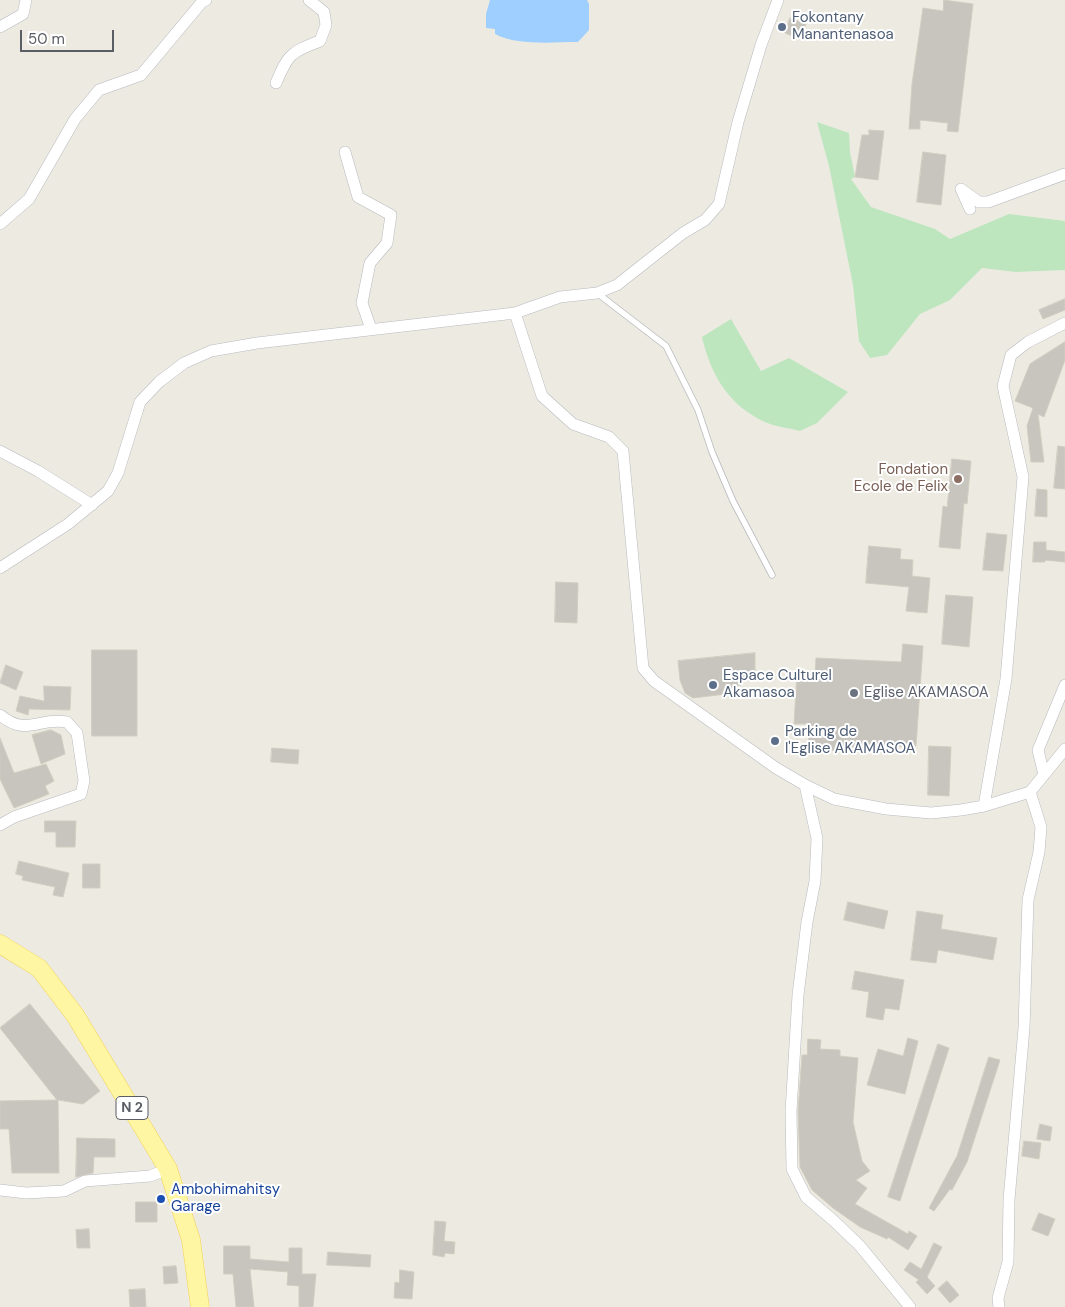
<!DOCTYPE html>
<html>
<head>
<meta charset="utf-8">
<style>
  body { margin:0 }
  #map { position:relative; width:1065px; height:1307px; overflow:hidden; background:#edebe1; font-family:"DM Sans",sans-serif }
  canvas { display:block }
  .scale { position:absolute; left:20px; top:30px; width:94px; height:22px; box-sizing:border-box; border:2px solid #5a5d63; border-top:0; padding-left:6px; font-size:15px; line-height:18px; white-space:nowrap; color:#5a5d63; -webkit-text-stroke:4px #fff; paint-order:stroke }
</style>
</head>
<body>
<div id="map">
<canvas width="1065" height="1307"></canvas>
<div class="scale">50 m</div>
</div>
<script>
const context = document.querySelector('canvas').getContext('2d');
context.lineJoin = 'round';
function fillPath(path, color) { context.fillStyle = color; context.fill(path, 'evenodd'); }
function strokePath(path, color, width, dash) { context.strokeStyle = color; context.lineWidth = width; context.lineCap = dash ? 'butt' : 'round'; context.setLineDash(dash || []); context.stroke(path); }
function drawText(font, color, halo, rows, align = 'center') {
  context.font = font + ' "DM Sans",sans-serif'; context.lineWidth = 4; context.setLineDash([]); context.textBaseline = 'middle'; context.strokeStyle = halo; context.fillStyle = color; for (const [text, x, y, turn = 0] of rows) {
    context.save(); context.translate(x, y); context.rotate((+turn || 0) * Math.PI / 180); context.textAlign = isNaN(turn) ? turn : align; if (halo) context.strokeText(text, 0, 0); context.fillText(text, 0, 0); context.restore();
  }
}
fillPath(new Path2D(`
  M817,122L849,133L850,152L855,177L851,179L871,207L935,229L950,239L1009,214L1065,221V270L1016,272L982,268L950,300L920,314L887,355L870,358L859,341L853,285L829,166Z
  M731,319L761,371L789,358L848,392L817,423L800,431C790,428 777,427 767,423C729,406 711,376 702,337Z`), '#bde6bf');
fillPath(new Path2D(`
  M490,0H587L589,4V30L578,42C553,42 518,46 495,34V29L486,28V14Z`), '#9fcfff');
const building = new Path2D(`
  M944,0L973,4L958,132L947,131L948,123L920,120V129H909L912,84L923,8L943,11Z
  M790,18L806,24L800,39L785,33Z
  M869,130L884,131L878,180L855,177L862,135H869Z
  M923,152L946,155L941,205L917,202Z
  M1065,299V310L1043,319L1039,310Z
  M1065,342V360L1044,417L1038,414L1044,462H1031L1027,426L1033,408L1015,401L1030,364Z
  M1058,446L1065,447V489L1054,488Z
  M952,459L971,461L967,504L964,503L960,549L939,547L943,506L947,507Z
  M1037,489L1047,490V517L1035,516Z
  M987,533L1007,535L1003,571L983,570Z
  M1034,542H1046V550L1065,552V562L1045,560V562H1033Z
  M869,546L901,549L900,559L913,560L912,576L930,578L927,613L906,611L909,587L866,583Z
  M556,582L578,583L577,623L555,622Z
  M946,595L973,597L969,647L942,644Z
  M903,644L923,646L916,746L850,747V750L809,751L808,724H794L797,673L815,674L816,658L901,662Z
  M92,650H137V736H92Z
  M755,653V680L741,681V685L733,686L734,693L693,698L685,693L680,680L678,661Z
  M6,665L23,672L16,690L0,683Z
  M44,686L71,687L70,710L29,709L28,715L16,711L20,696L44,701Z
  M51,730L61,735L65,754L41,764L32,735Z
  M0,738L14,773L46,764L54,781L45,786L49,794L14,808L0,779Z
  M929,746L951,747L949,796L928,795Z
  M272,748L299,750L298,764L271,762Z
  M45,821H76L75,847H56V832H45Z
  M19,861L69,873L63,897L53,895L55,887L22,880L23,876L16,874Z
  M83,864H100V888H83Z
  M848,902L888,911L884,929L844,920Z
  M917,911L943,915L941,929L997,938L993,960L938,950L936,963L911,960Z
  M855,971L904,980L899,1010L885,1008L883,1020L866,1017L869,992L852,989Z
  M30,1004L100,1091L83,1104L58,1100L59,1173H12L9,1129H0V1101L57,1100L0,1028Z
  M908,1038L918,1041L905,1094L867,1085L878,1049L903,1056Z
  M808,1039L821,1040L820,1049L840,1050V1056L858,1058L853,1122L862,1161L870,1171L856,1180L867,1188L855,1204L908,1234L909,1231L917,1236L908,1250L888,1237L887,1239L860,1227L833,1208L812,1190L800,1167L798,1111L802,1055H807Z
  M938,1044L949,1048L900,1201L888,1197Z
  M989,1057L1000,1060L967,1162L952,1190L950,1189L934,1211L929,1208L957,1156Z
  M1040,1124L1052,1127L1050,1141L1037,1139Z
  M77,1138L115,1139V1157H94L93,1173L76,1177Z
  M1024,1141L1041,1143L1039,1159L1022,1156Z
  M136,1202H157V1222H136Z
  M1039,1213L1055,1219L1048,1236L1032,1230Z
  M435,1221L446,1222L444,1241L455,1242L454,1254L445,1253L444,1257L433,1255Z
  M89,1229L90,1248H77L76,1230Z
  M934,1243L942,1247L927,1277L935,1286L927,1294L916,1282L919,1280L904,1270L910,1262L921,1269Z
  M224,1246H250V1259L289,1262V1248H302V1274H316L313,1307H299V1286L287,1285L288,1272L250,1269L254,1307H236L233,1274H224Z
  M328,1252L371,1255L370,1267L327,1265Z
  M176,1266L178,1283L164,1284L163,1267Z
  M400,1270L414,1272L412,1299L394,1298L395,1282L399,1283Z
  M947,1281L959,1295L950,1303L938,1289Z
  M145,1289L146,1307H130L129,1290Z`);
fillPath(building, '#c8c5bf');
strokePath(building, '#d2cdc0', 1);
const service = new Path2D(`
  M597,293L666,346L698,410L712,452L733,501L772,575`);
const minor = new Path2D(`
  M0,27L23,14L26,0
  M276,83C288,55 290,52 320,41L326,25L324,12L309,0
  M345,152L358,197L391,215L387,243L370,263L362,303L371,329
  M970,209L961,189L979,202H988L1065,174
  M0,224L29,199L75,119L99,90L141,75L202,2L206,0
  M515,313L542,396L573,424L609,437L623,451L643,668L654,681L776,768L805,785L834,799L886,809L931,813L961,810L984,806L1030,792L1065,749
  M0,451L38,471L92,505
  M0,568L68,524L108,491L118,473L140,402L159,382L184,363L211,351L257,343L515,313L560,297L597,293L617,285L683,233L705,220L719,204L738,122L761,45L778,0
  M0,715C27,737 37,717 67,722L77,733L84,781L81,794L14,817L0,825
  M1044,775L1038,750L1065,685
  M805,785L817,838L815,881L807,922L798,995L791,1111L792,1169L806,1197L834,1221L860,1246L910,1307
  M984,806L1006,679L1023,477L1003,386L1011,355L1028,342L1065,323
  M0,1190L26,1193L64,1191L85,1181L150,1176L168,1169
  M999,1307L998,1298L1008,1262L1009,1200L1024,1028L1028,900L1039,852L1041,827L1030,792`);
const primary = new Path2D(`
  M0,944L39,968L75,1015L168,1169L191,1240L200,1307`);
strokePath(service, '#b7b9be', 7);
strokePath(minor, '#b7b9be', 12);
strokePath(primary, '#f3d054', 19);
strokePath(service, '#fff', 5.5);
strokePath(minor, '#fff', 11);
strokePath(primary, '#fff6a4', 18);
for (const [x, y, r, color] of [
  [782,27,5,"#5c6f8a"],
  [958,479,5,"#8d6e63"],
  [713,685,5,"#5c6f8a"],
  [854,693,5,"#6b7280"],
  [775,741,5,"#5c6f8a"],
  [161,1199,5,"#1a4fb4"]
]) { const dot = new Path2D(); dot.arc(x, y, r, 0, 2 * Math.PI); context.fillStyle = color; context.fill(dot); strokePath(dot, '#fff', 2); }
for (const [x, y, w] of [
  [132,1108,32]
]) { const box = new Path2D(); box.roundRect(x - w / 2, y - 11.5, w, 23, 4); context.fillStyle = '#fff'; context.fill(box); strokePath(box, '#5a5d63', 1); }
drawText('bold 14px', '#5a5d63', null, [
  ["N 2",132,1108]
]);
drawText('15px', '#4e5e75', '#fff', [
  ["Fokontany",792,18],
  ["Manantenasoa",792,35],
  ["Espace Culturel",723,676],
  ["Akamasoa",723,693],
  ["Parking de",785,732],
  ["l'Eglise AKAMASOA",785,749]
], 'left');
drawText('15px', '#785e54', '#fff', [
  ["Fondation",948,470],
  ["Ecole de Felix",948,487]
], 'right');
drawText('15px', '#5b616d', '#fff', [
  ["Eglise AKAMASOA",864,693]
], 'left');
drawText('15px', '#164399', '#fff', [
  ["Ambohimahitsy",171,1190],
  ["Garage",171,1207]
], 'left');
</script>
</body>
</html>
